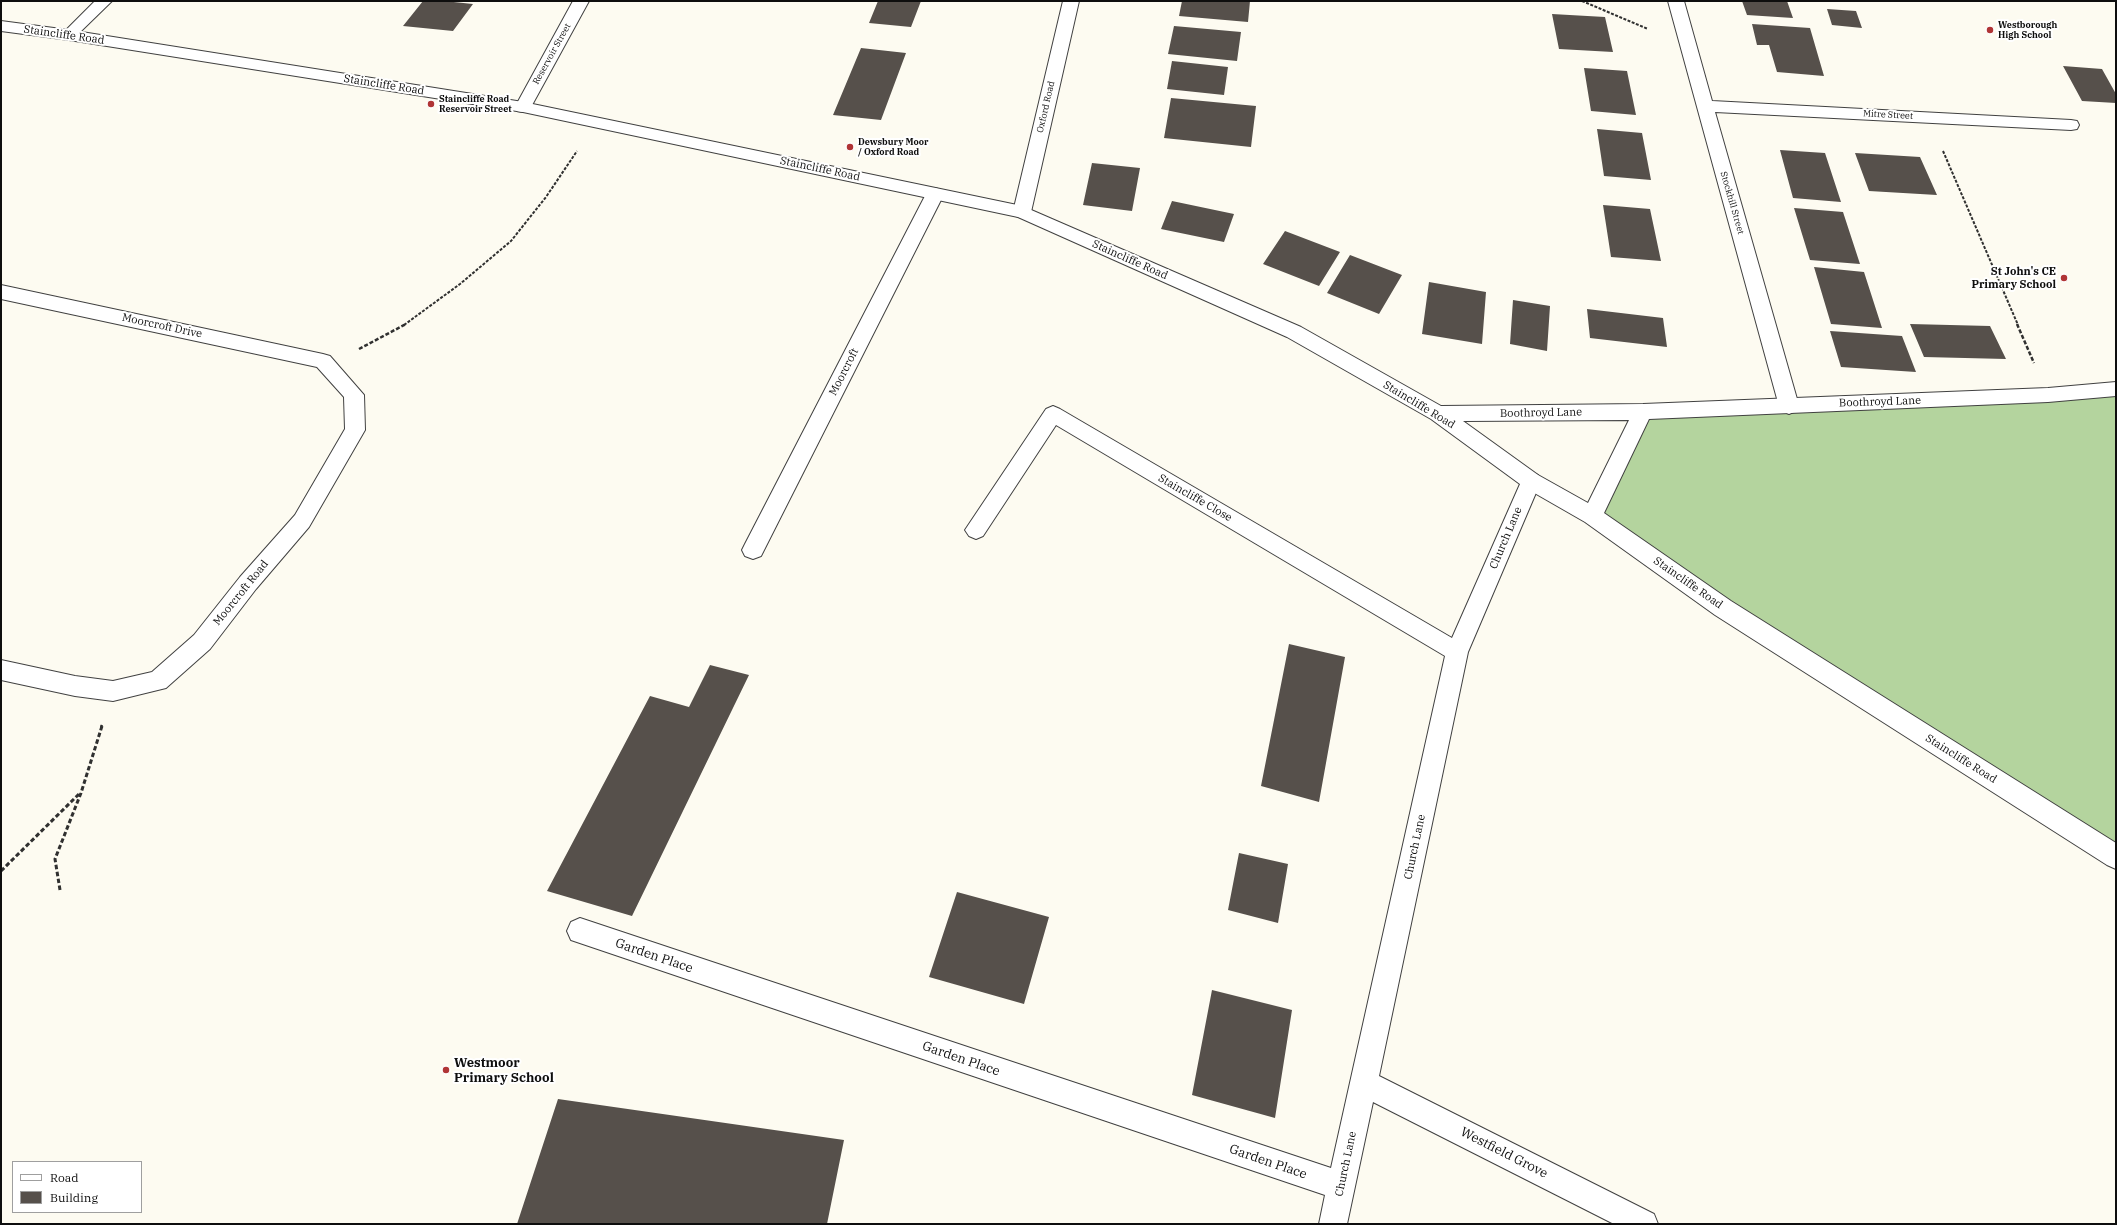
<!DOCTYPE html>
<html>
<head>
<meta charset="utf-8">
<style>
  body { margin:0 }
  #map { position:relative; width:2117px; height:1225px; overflow:hidden; background:#fdfbf1; font-family:"IBM Plex Serif",serif }
  canvas { display:block }
  .frame { position:absolute; inset:0; border:2px solid #0e0e0e; pointer-events:none }
  .legend { position:absolute; left:12px; top:1161px; width:130px; height:52px; box-sizing:border-box; background:#fff; border:1px solid #9f9f9f; margin:0; padding:5px 7px; list-style:none; font-size:12px; color:#0e0e0e }
  .legend li { display:flex; align-items:center; gap:8px; height:20px }
  .legend b { width:20px; border:1px solid #9f9f9f }
</style>
</head>
<body>
<div id="map">
<canvas width="2117" height="1225"></canvas>
<div class="frame"></div>
<ul class="legend">
<li><b style="height:5px;background:#fff"></b>Road</li>
<li><b style="height:11px;background:#56504b"></b>Building</li>
</ul>
</div>
<script>
const context = document.querySelector('canvas').getContext('2d');
context.lineJoin = 'round';
function fillPath(path, color) { context.fillStyle = color; context.fill(path, 'evenodd'); }
function strokePath(path, color, width, dash) { context.strokeStyle = color; context.lineWidth = width; context.lineCap = dash ? 'butt' : 'round'; context.setLineDash(dash || []); context.stroke(path); }
function drawText(font, color, halo, rows, align = 'center') {
  context.font = font + ' "IBM Plex Serif",serif'; context.lineWidth = 4; context.setLineDash([]); context.textBaseline = 'middle'; context.strokeStyle = halo; context.fillStyle = color; for (const [text, x, y, turn = 0] of rows) {
    context.save(); context.translate(x, y); context.rotate((+turn || 0) * Math.PI / 180); context.textAlign = isNaN(turn) ? turn : align; if (halo) context.strokeText(text, 0, 0); context.fillText(text, 0, 0); context.restore();
  }
}
fillPath(new Path2D(`
  M2116,389V846L1592,516L1643,412Z`), '#b4d49e');
fillPath(new Path2D(`
  M423,1H444L473,4L453,31L403,26Z
  M878,1H921L911,27L869,23Z
  M1182,1H1250L1248,22L1179,16Z
  M1742,1H1787L1793,18L1747,15Z
  M1827,9L1856,11L1862,28L1832,25Z
  M1552,14L1605,17L1613,52L1559,49Z
  M1752,24L1810,28L1824,76L1777,72L1769,45H1757Z
  M1174,26L1241,32L1237,61L1168,54Z
  M861,48L906,53L881,120L833,115Z
  M1172,61L1228,67L1224,95L1167,89Z
  M2063,66L2102,69L2116,94V103L2082,101Z
  M1584,68L1627,71L1636,115L1591,111Z
  M1171,98L1256,106L1251,147L1164,138Z
  M1597,129L1642,133L1651,180L1604,176Z
  M1780,150L1825,153L1841,202L1793,198Z
  M1855,153L1920,157L1937,195L1869,191Z
  M1092,163L1140,168L1132,211L1083,205Z
  M1172,201L1234,214L1224,242L1161,229Z
  M1603,205L1650,209L1661,261L1611,257Z
  M1794,208L1843,212L1860,264L1810,260Z
  M1285,231L1340,252L1319,286L1263,264Z
  M1350,255L1402,275L1379,314L1327,293Z
  M1814,267L1864,272L1882,328L1831,324Z
  M1429,282L1486,292L1482,344L1422,334Z
  M1513,300L1550,306L1547,351L1510,344Z
  M1587,309L1663,318L1667,347L1590,338Z
  M1910,324L1990,326L2006,359L1924,357Z
  M1830,331L1902,336L1916,372L1841,367Z
  M1289,644L1345,657L1319,802L1261,786Z
  M710,665L749,675L632,916L547,891L650,696L689,707Z
  M1239,853L1288,864L1278,923L1228,910Z
  M957,892L1049,917L1024,1004L929,977Z
  M1212,990L1292,1010L1275,1118L1192,1095Z
  M558,1099L844,1140L827,1224H517Z`), '#56504b');
const minor = new Path2D(`
  M95,1H112L74,38H64L61,35Z
  M573,1H589L531,107L529,111L523,112L517,111L515,107Z
  M1063,1H1079L1031,212L1028,216L1022,218L1016,216L1013,212Z
  M1668,1H1684L1712,101L2071,120L2077,121L2079,125L2077,129L2071,130L1715,112L1799,406L1796,411L1789,414L1782,411L1779,406Z
  M935,188L941,190L944,194L761,556L753,559L745,556L742,550L745,544L926,194L929,190Z
  M1,285L323,354L330,356L364,395L365,430L309,527L256,589L210,649L166,688L113,701L75,696L1,680V660L75,676L113,681L152,672L194,635L240,577L295,515L345,429L344,397L317,367L1,299Z
  M1053,406L1060,409L1452,638L1524,475L1531,473L1538,475L1541,481L1468,652L1379,1076L1654,1214L1658,1224H1614L1373,1102L1347,1224H1319L1325,1195L571,940L567,931L571,922L580,918L1331,1168L1445,656L1056,425L983,536L976,539L969,536L965,530L969,524L1046,409Z`);
const tertiary = new Path2D(`
  M1,21L69,30L523,102L1022,206L1301,327L1441,406L1643,404L2048,388L2116,382V396L2048,402L1649,419L1604,513L1731,601L2116,843V869L2107,865L1715,615L1585,522L1524,487L1431,419L1287,337L1018,217L523,112L69,40L1,31ZM1629,420L1588,503L1538,475L1463,421Z`);
strokePath(minor, '#414141', 2);
strokePath(tertiary, '#414141', 2);
strokePath(new Path2D(`
  M1582,1L1648,29
  M1943,151L2018,325
  M404,325L460,284L511,241L546,197L577,151`), '#303030', 2, [3, 1.5]);
strokePath(new Path2D(`
  M2017,324L2034,363
  M359,349L406,324
  M101,727L102,725`), '#303030', 2.5, [4, 2]);
strokePath(new Path2D(`
  M1,871L79,794
  M60,890L55,859L81,793L102,726`), '#303030', 3, [4.5, 2.5]);
fillPath(minor, '#fff');
fillPath(tertiary, '#fff');
for (const [x, y, r, color] of [
  [1990,30,4,"#b03435"],
  [431,104,4,"#b03435"],
  [850,147,4,"#b03435"],
  [2064,278,4,"#b03435"],
  [446,1070,4,"#b03435"]
]) { const dot = new Path2D(); dot.arc(x, y, r, 0, 2 * Math.PI); context.fillStyle = color; context.fill(dot); strokePath(dot, '#fff', 1.5); }
drawText('bold 9px', '#0e0e0e', '#fff', [
  ["Westborough",1998,25],
  ["High School",1998,35],
  ["Staincliffe Road",439,99],
  ["Reservoir Street",439,109],
  ["Dewsbury Moor",858,142],
  ["/ Oxford Road",858,152]
], 'left');
drawText('9px', '#0e0e0e', '#fff', [
  ["Reservoir Street",552,54,-61],
  ["Oxford Road",1046,107,-77],
  ["Mitre Street",1888,115,3],
  ["Stockhill Street",1732,203,74]
]);
drawText('11px', '#0e0e0e', '#fff', [
  ["Staincliffe Road",64,35,8],
  ["Staincliffe Road",384,85,9],
  ["Staincliffe Road",820,169,12],
  ["Staincliffe Road",1130,260,24],
  ["Moorcroft Drive",162,326,12],
  ["Moorcroft",844,372,-63],
  ["Boothroyd Lane",1880,402,-2],
  ["Staincliffe Road",1419,405,31],
  ["Boothroyd Lane",1541,413,-1],
  ["Staincliffe Close",1195,498,30],
  ["Church Lane",1506,538,-67],
  ["Staincliffe Road",1688,583,35],
  ["Moorcroft Road",241,593,-51],
  ["Staincliffe Road",1961,759,32],
  ["Church Lane",1415,847,-78],
  ["Church Lane",1346,1164,-78]
]);
drawText('bold 11px', '#0e0e0e', '#fff', [
  ["St John's CE",2056,272],
  ["Primary School",2056,285]
], 'right');
drawText('13px', '#0e0e0e', '#fff', [
  ["Garden Place",654,956,19],
  ["Garden Place",961,1059,19],
  ["Westfield Grove",1504,1153,27],
  ["Garden Place",1268,1162,19]
]);
drawText('bold 13px', '#0e0e0e', '#fff', [
  ["Westmoor",454,1063],
  ["Primary School",454,1078]
], 'left');
</script>
</body>
</html>
